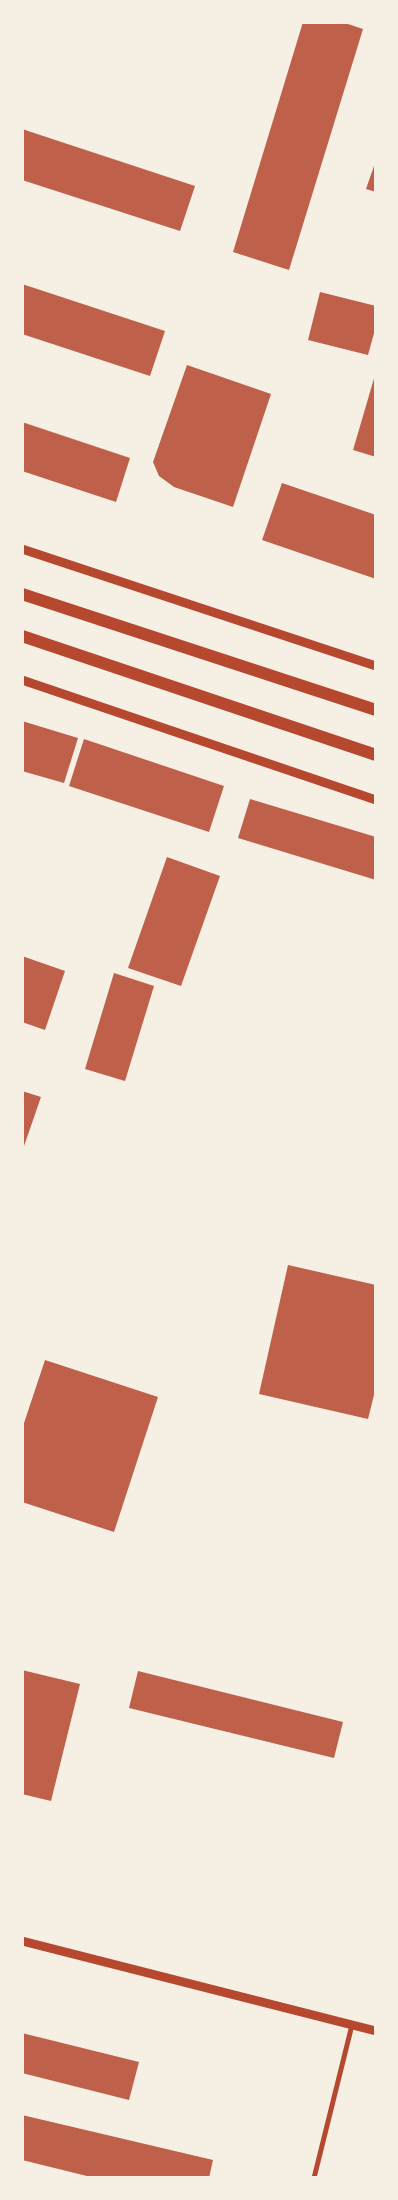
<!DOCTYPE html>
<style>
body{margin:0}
#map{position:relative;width:398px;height:2200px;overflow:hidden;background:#f6efe4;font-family:Merriweather,serif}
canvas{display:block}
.frame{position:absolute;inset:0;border:24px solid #f6efe4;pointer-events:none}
</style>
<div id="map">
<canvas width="398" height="2200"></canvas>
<div class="frame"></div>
</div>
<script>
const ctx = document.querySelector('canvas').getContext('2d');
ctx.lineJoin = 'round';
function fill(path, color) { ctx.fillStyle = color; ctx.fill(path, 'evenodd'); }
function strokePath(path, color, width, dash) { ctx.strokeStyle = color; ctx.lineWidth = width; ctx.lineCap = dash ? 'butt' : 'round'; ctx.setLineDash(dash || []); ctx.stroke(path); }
fill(new Path2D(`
 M303,22h39l21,7 -74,241 -56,-18z
 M22,129l173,57 -15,45 -158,-51z
 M375,163h1v29l-10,-3z
 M22,284l143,47 -15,45 -128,-42z
 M320,292l56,14v20l-8,29 -60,-15z
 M187,365l84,29 -38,113 -59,-20 -15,-11 -6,-14z
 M375,375h1v82l-23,-7z
 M22,422l108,36 -14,44 -94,-31z
 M282,483l94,32v64l-114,-39z
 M22,721l56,17 -14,45 -42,-12z
 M84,739l140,47 -15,46 -140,-46z
 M250,799l126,38v43l-138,-42z
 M167,857l53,19 -39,110 -53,-18z
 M22,956l43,15 -20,59 -23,-8z
 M114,973l40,13 -29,95 -40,-12z
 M22,1091l19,6 -18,52h-1z
 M288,1265l88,20v102l-8,32 -109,-25z
 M45,1360l113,37 -44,135 -92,-30v-73z
 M22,1670l58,14 -29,117 -29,-7z
 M138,1671l205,51 -9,36 -205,-50z
 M22,2033l117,29 -10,38 -107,-27z
 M22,2115l191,45 -4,18h-114l-73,-18z`), '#bf614a');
strokePath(new Path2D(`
 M314,2178l38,-153`), '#b5482f', 5);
strokePath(new Path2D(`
 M22,549l354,117
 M22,680l354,120
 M22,1941l354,90`), '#b5482f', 9);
strokePath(new Path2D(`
 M22,594l354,116
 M22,636l354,119`), '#b5482f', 12);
</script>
